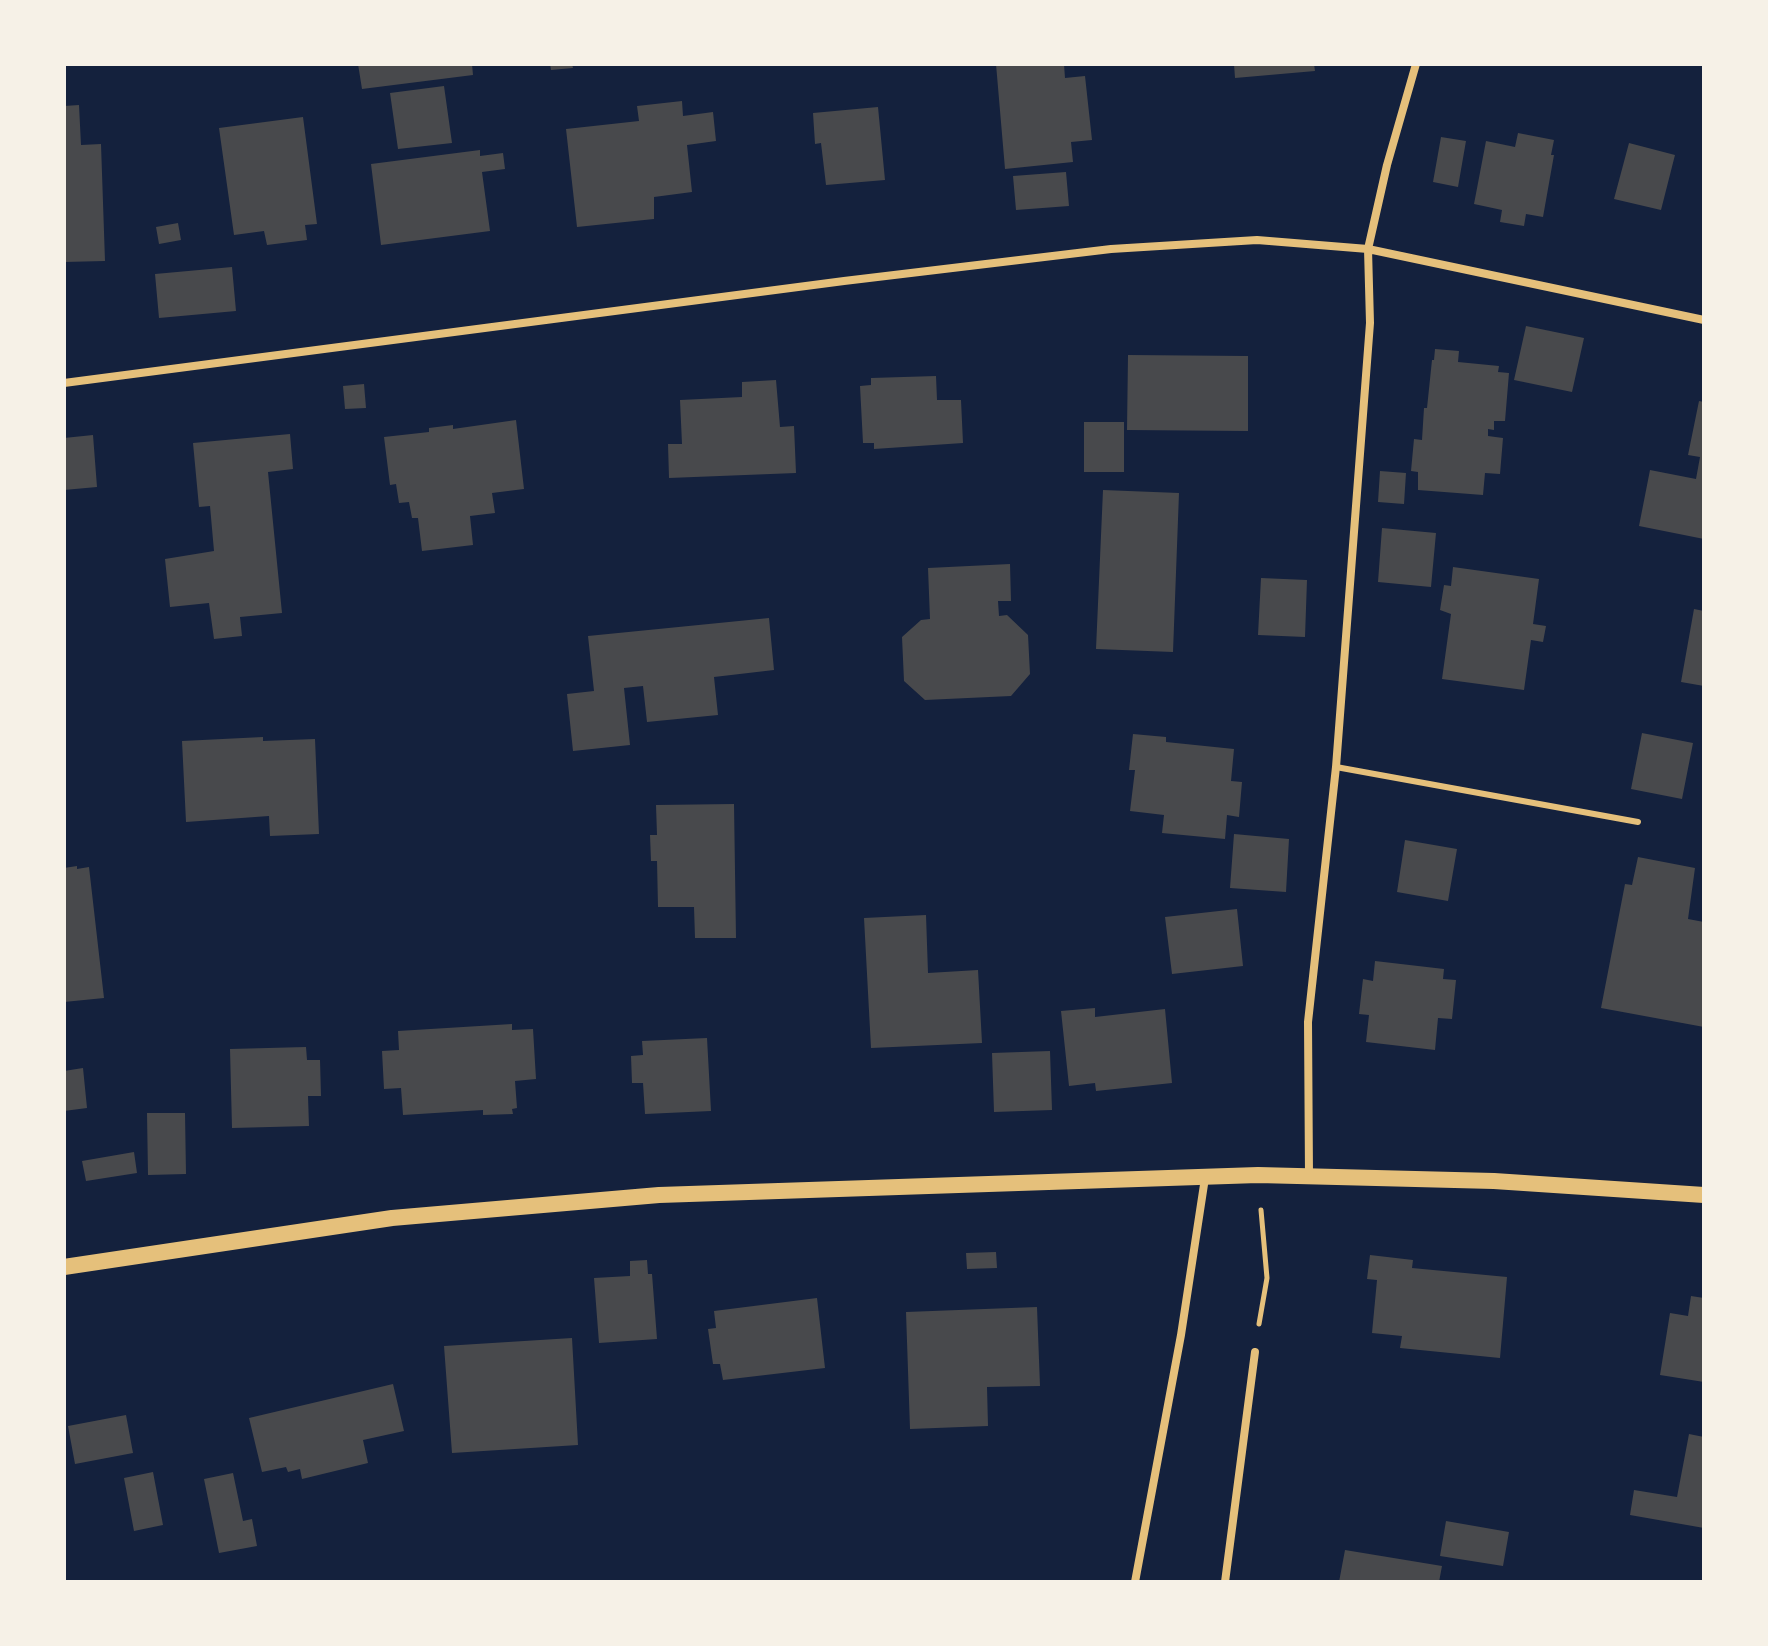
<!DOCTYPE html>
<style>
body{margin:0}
#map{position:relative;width:1768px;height:1646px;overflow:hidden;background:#14213d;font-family:Poppins,sans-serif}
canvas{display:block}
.frame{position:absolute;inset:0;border:66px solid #f6f1e7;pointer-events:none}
</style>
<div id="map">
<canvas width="1768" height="1646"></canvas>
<div class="frame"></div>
</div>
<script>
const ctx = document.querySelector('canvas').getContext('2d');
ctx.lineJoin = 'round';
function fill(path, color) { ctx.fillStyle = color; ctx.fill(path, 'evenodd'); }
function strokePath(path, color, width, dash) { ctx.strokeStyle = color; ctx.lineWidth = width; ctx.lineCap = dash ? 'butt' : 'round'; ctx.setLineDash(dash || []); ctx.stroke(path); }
fill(new Path2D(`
 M358,64h114l1,11 -111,14z
 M550,64h22l1,4 -22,2z
 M996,64h68l1,14 20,-2 7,64 -21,2 2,20 -68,7z
 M1234,64h80l1,7 -80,7z
 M444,86l8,57 -54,6 -8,-56z
 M682,101l1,15 30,-4 3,29 -29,4 5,47 -38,5v22l-77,8 -11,-98 73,-8 -2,-15z
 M79,105l2,40 20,-1 4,117 -41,1v-156z
 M878,107l7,73 -59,5 -5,-42 -6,1 -2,-31z
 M303,117l14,107 -12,1 2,15 -40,5 -3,-14 -30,4 -15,-107z
 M1518,133l36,7 -3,15h3l-11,62 -17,-3 -2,12 -24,-4 2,-12 -28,-6 12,-63 29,6z
 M1441,137l25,4 -8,46 -25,-5z
 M1629,143l46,12 -14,55 -47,-11z
 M480,150v6l23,-3 2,16 -23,3 8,59 -109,14 -10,-81z
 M1066,172l3,34 -53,4 -3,-34z
 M178,223l3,17 -22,4 -3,-17z
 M232,267l4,44 -77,7 -4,-44z
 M1526,326l58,12 -12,54 -58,-12z
 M1435,349l24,2 -1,11 41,4 -1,6 11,1 -4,48h-11v9l-6,-1v7l15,2 -3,36 -15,-1 -2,22 -65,-5v-18l-7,-1 3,-32 8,1 2,-32h3l5,-48h2z
 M1128,355l120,1v75l-121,-1z
 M936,376l1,24h24l2,43 -89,6v-6h-11l-3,-57 11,-1v-7z
 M776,380l4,47 14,-1 2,47 -127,5 -1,-34h14l-2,-44 62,-3v-15z
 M364,384l2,24 -21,1 -2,-23z
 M1699,401l5,1v137l-65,-13 11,-56 46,9 4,-22 -12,-2z
 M516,420l8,69 -32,4 3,20 -25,3 3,29 -51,6 -4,-33h-6l-3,-16 -10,1 -3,-19 -6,1 -6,-48 45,-5v-4l24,-3v4z
 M1084,422h40v50h-40z
 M290,434l3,35 -25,3 14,141 -42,4 2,19 -28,3 -5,-36 -39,4 -5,-48 49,-8 -4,-45 -11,1 -6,-64z
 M93,435l4,52 -33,3v-52z
 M1380,471l26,2 -2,31 -26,-2z
 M1103,490l76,3 -6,159 -77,-3z
 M1382,528l54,5 -5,54 -53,-5z
 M1010,564l1,37h-13l1,15 8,-1 21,20 2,39 -19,22 -86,4 -21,-19 -2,-44 19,-17 9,-1 -2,-51z
 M1453,567l86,12 -6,45 13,2 -3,16 -12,-2 -7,50 -82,-11 9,-65 -11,-4 4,-25 7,1z
 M1261,578l46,2 -2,57 -47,-2z
 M1694,609l10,2v75l-23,-4z
 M769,618l5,52 -60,7 4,38 -71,7 -4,-36 -19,2 6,57 -57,6 -6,-57 27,-3 -6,-55z
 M1642,733l51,10 -11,56 -51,-10z
 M1133,734l33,3v5l68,7 -3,32 11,1 -3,35 -12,-2 -2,24 -63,-6 2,-18 -34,-4 5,-41h-6z
 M263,737v4l52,-2 4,95 -49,2 -1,-20 -83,6 -4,-81z
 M734,804l2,134h-41l-1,-31h-36l-1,-46h-6l-1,-26h7l-1,-30z
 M1234,834l55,5 -3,53 -56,-4z
 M1405,840l52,9 -9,52 -51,-9z
 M1638,857l57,11 -7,51 16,3v105l-103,-19 24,-124 7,1z
 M77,866v3l12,-2 15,131 -40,4v-134z
 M1237,909l6,57 -71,8 -7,-57z
 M926,915l2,58 50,-3 4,73 -111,5 -7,-130z
 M1375,961l69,8 -1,10 13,1 -4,39 -14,-1 -3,32 -69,-8 3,-27 -10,-1 4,-35 10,2z
 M1095,1008v9l70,-8 7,74 -76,8 -1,-8 -26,3 -8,-75z
 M512,1024v6l21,-1 3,50 -21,2 2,27 -5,1 1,5 -30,1v-5l-80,5 -2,-27 -17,1 -2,-38 17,-1 -1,-19z
 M707,1038l4,73 -66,3 -2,-31h-11l-1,-27 12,-1 -1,-14z
 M306,1047l1,13h13l1,36h-13l1,30 -77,2 -2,-79z
 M1050,1051l2,59 -58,2 -2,-59z
 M83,1068l4,40 -23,3v-40z
 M147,1113h38l1,61 -38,1z
 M134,1152l3,21 -51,8 -4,-20z
 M996,1252l1,16 -30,1 -1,-16z
 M1370,1255l43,5 -1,8 95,9 -7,81 -100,-10 2,-12 -30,-3 5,-53 -10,-1z
 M647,1260l1,14h4l5,65 -58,4 -5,-65 36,-2v-15z
 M1691,1296l13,2v84l-44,-7 10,-62 18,3z
 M817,1298l8,70 -102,12 -3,-16h-7l-5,-35 8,-1 -2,-17z
 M1037,1307l3,79 -53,1 1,39 -78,3 -4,-117z
 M572,1338l6,107 -126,8 -8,-107z
 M393,1384l11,47 -41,9 5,23 -66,16 -2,-10 -12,3 -2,-5 -24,5 -13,-54z
 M126,1415l7,38 -58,11 -7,-38z
 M1689,1434l15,3v91l-74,-13 4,-25 43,7z
 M153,1472l10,53 -29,6 -10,-53z
 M233,1473l10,48 9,-2 5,27 -38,7 -15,-74z
 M1446,1521l63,11 -6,34 -63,-10z
 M1345,1550l97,16 -3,16h-100z`), '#48494c');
strokePath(new Path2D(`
 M1259,1324l8,-46 -6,-68`), '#e5c07b', 5);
strokePath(new Path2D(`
 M1336,767l302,55`), '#e5c07b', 6);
strokePath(new Path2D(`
 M64,383l780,-102 267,-32 146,-9 111,9 336,71
 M1309,1176l-1,-154 28,-255 34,-444 -2,-74 19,-84 29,-101
 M1135,1582l46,-247 24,-157
 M1225,1582l30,-230`), '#e5c07b', 8);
strokePath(new Path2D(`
 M64,1267l328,-49 267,-23 599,-20 236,6 210,14`), '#e5c07b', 16);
</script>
